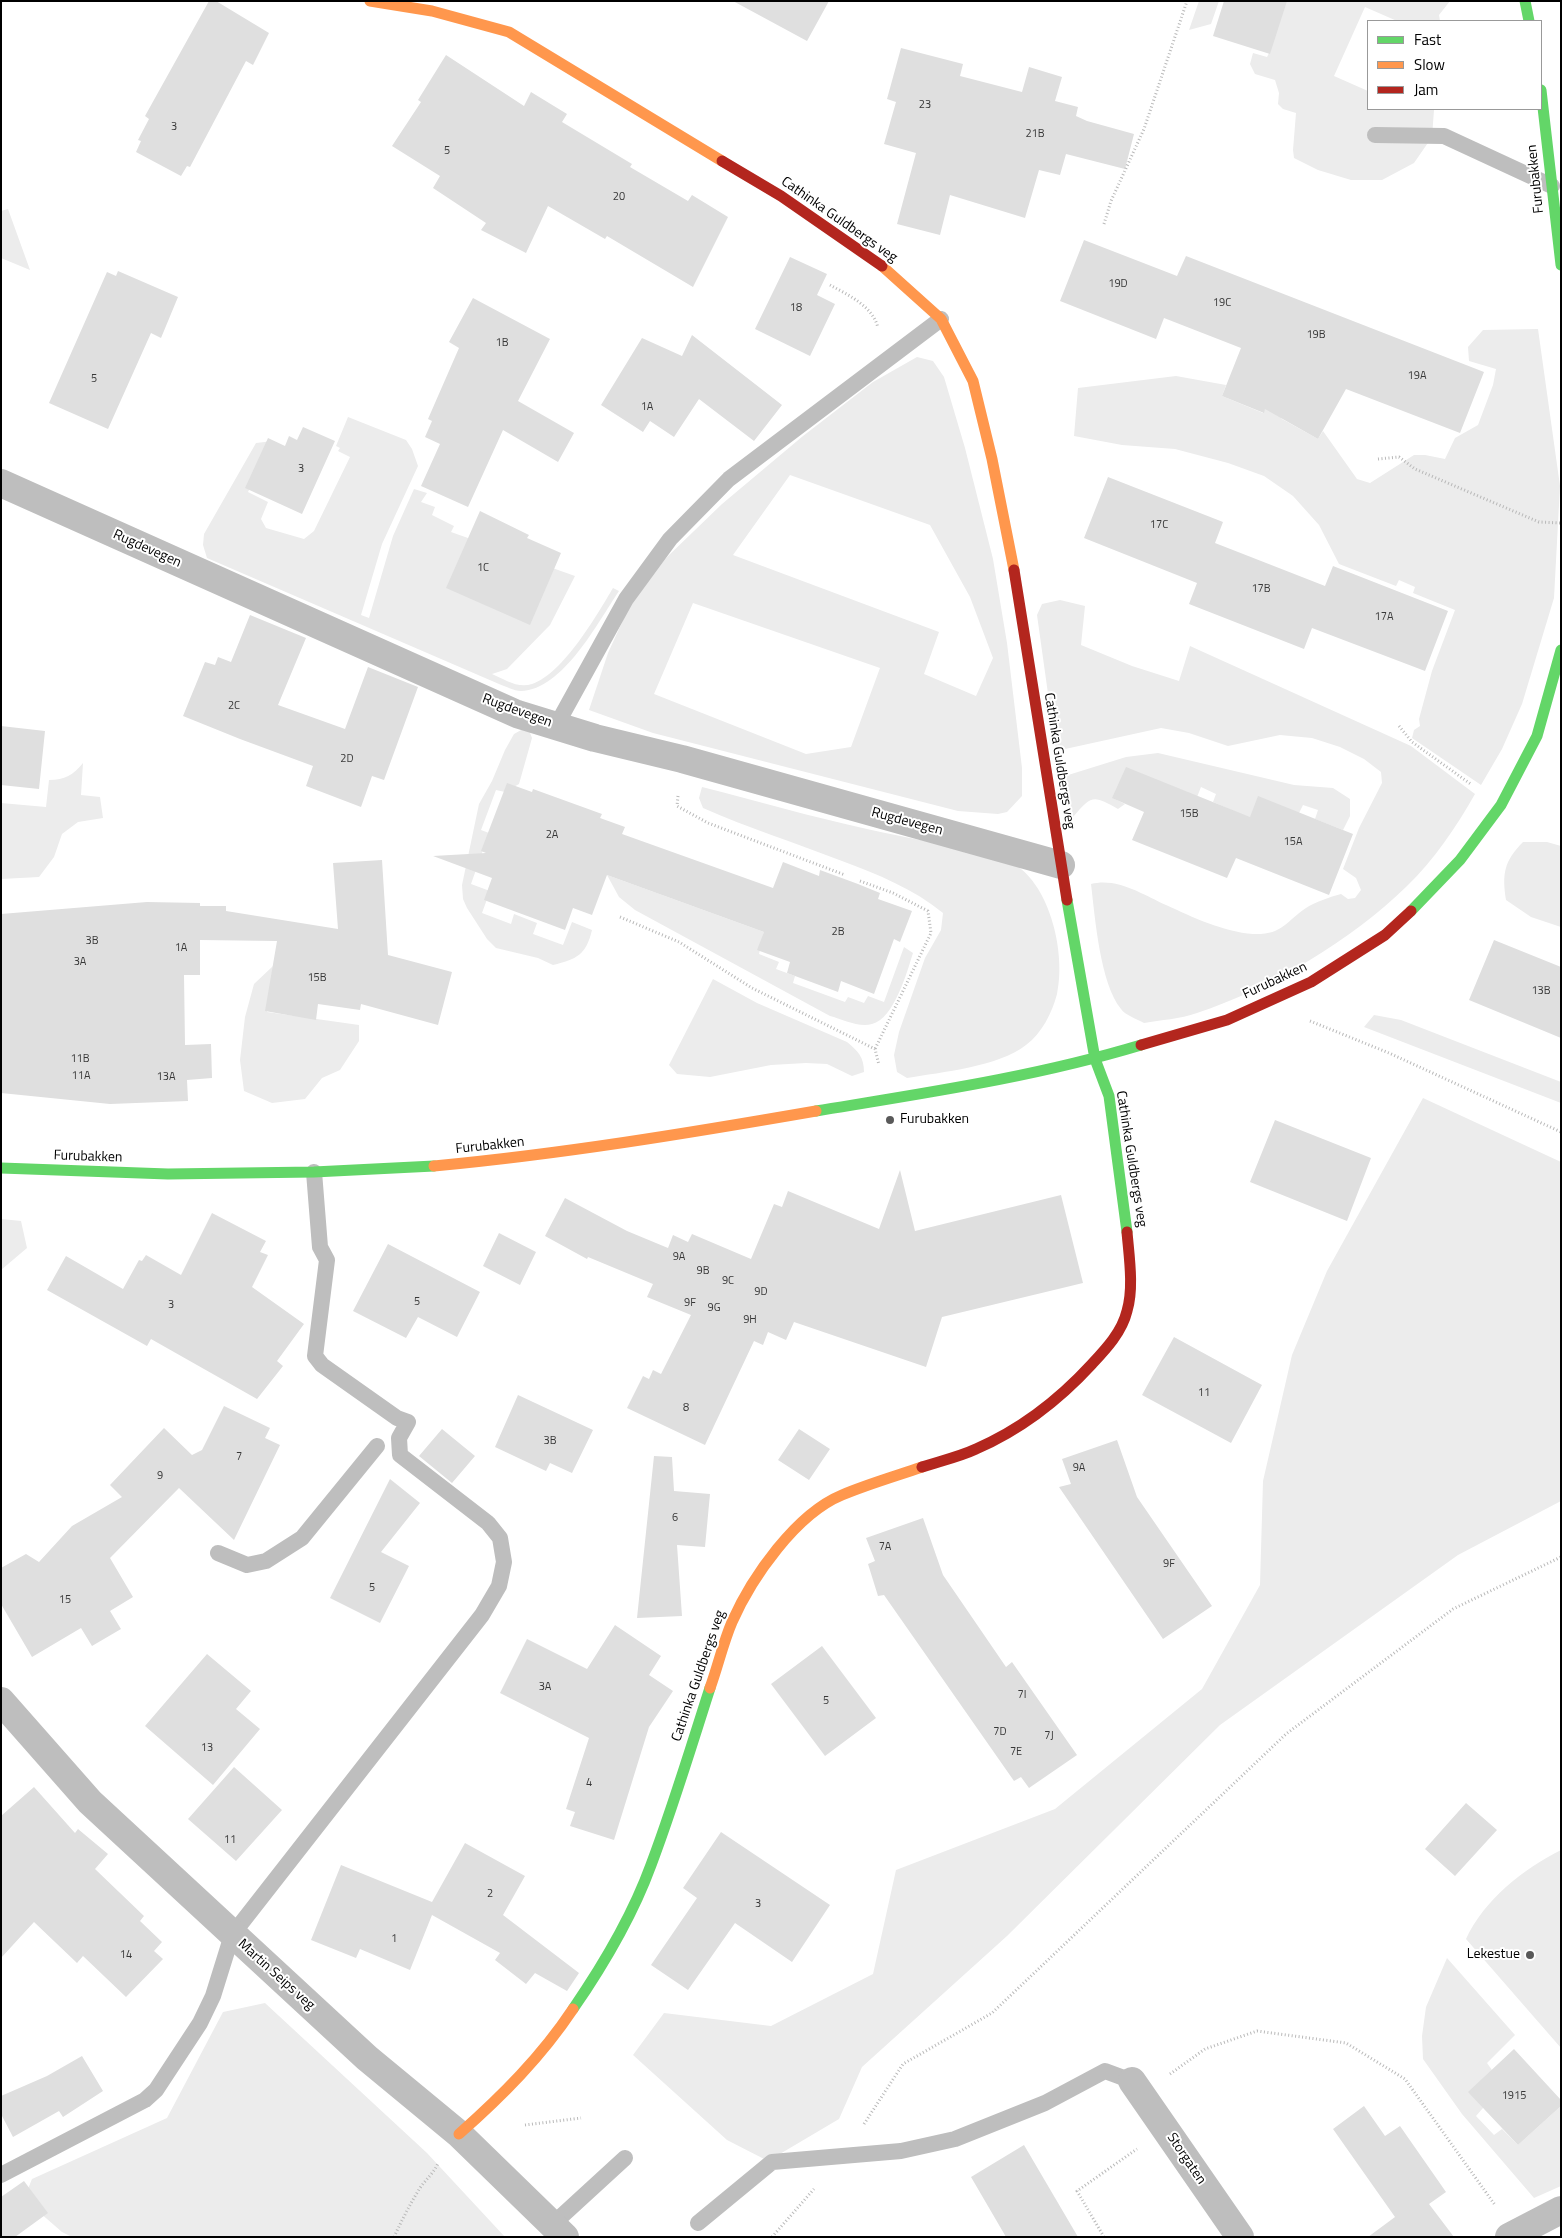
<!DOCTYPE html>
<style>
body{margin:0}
#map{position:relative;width:1562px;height:2238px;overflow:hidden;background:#fff;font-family:"Titillium Web",sans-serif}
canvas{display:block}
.frame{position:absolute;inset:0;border:2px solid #000;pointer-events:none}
.legend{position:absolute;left:1367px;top:20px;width:175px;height:90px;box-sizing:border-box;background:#fff;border:1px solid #999;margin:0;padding:6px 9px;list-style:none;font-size:15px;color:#000}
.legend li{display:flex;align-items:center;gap:10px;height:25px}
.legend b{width:25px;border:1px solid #999}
</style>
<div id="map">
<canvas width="1562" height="2238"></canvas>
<div class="frame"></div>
<ul class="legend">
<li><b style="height:6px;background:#63d668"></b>Fast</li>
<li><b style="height:6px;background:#ff974d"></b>Slow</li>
<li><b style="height:6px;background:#b3261e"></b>Jam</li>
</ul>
</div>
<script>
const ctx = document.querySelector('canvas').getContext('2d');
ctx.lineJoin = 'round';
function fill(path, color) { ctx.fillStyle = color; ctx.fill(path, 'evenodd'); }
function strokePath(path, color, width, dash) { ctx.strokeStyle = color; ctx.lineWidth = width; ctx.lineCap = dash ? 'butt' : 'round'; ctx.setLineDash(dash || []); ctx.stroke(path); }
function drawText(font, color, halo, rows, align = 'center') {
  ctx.font = font + ' "Titillium Web",sans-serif'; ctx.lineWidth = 4; ctx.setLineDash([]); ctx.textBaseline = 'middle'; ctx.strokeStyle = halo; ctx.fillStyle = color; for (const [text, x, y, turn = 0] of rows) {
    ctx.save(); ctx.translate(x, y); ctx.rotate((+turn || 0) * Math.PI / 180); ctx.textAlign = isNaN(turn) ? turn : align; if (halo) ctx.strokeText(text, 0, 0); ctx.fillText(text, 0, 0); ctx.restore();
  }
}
fill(new Path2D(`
 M1199,1h20l-8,23 -22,6z
 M1281,1h169l-11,14 1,6h-43l-32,-14 -31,69 34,15v18l66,1 -2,27 -18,26 -32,17h-31l-33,-10 -24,-12 -1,-8 3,-37 -13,-4 -5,-5 1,-11 -4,-13 -20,-6 -5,-10 3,-11 14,4 3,-6z
 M8,209l22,61 -29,-12v-47z
 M1538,329l22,157 -6,112 -32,106 -20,45 -21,36 -69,-47 2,-8 6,-4 -1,-7 13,-48 23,-61 -42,-17 2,-6 -16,-7 -3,6 -57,-22 -20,-39 -26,-29 -29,-20 -36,-13 -53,-14 -53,-4 -48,-9 4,-48 98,-12 50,9 -4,11 41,17 5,-11 14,17 36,20 5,-8 34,48 13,4 44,-28h11l20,4 10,-21 23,-13 15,-40 3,-16 -27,-8 -1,-14 15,-17z
 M917,357l16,4 11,16 21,71 28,111 14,84 15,125v28l-15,16 -9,2 -40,-3 -305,-78 -64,-23 19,-57 21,-46 37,-49 56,-54 81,-68 70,-54zM790,475l140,50 40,72 23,61 -17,38 -52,-22 15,-42 -206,-77zM693,603l187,65 -29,79 -45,7 -152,-60z
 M348,417l58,23 6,9 6,17 -36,78 -21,71 8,3 24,-82 21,-47 13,4 -6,9 14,5 -3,8 22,11 -3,6 124,44 -25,49 -43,44 -15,5c12,5 26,15 40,10 31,-10 65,-69 81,-96l6,3c-21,31 -56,99 -98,100 -7,0 -16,-5 -22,-7l-292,-126 -4,-13 1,-11 52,-91 17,-2 -25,51 20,10 -7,17 5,9 38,11 10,-8 36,-74 -12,-6 2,-3 -4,-2z
 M1060,600l25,6 -4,39 51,21 47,15 11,-35 221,100 64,48c-18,32 -41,66 -68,92 -55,54 -137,103 -210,127 -17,6 -36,7 -53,10 -7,-4 -19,-8 -23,-14 -21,-26 -26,-92 -30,-125 26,-7 53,11 75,21 26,12 58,27 87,29 30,1 32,-12 53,-26 9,-6 24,-11 35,-14l7,5 7,-1 6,-8 -5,-12 -13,-9 16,-41 23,-45 -1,-11 -17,-13 -24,-12 -28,-9 -32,-3 -52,11 -39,-13 -28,-5 -105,23 -19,-136 5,-11z
 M523,729l6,1 3,8 -13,46 -14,8 -9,-2 -15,40 8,3 -18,51 19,7 -8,22 29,11 3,-10 23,9 -4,11 30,11 9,-23 20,8c-6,25 -15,29 -39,35l-15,-7 -42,-10 -9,-9 -20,-31 -4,-9 -1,-14 17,-81 13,-23 13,-31 9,-16z
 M1158,753l136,32 39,3 17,11v17l-7,14 -28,-11 3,-9 -15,-5 -4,8 -49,5 -37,-16 3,-8 -15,-7 -4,10 -84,1 12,6 -7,5c-25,-14 -26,-14 -45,8l-8,-41 61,-19z
 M83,763l-2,32 19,2 3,21 -25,4 -16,12 -8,23 -15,20 -38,2v-76l45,4 3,-27c16,0 24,-5 34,-17z
 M702,787c55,14 110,30 165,42 39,9 80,15 118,26 10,3 21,4 29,9 37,22 52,91 43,130 -5,19 -15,39 -31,51 -28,22 -84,27 -119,33l-10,-6 -3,-17 5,-23 26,-74 16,-28 2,-17c-29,-24 -66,-39 -101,-52 -46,-18 -94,-33 -139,-53l-4,-10z
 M1523,842h24l14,4v81l-30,-10 -25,-17c-4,-26 -2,-39 17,-58z
 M607,875l157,57 -5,22 20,8 -3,7 19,7 -2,7 52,19 3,-5 16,6 4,-7 16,6 20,-55 9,6c-6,19 -19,66 -41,71 -13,4 -30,-5 -42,-8l-195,-106 -16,-13z
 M273,966l-6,46 92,13v16l-19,29 -18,8 -17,21 -33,4 -28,-12 -4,-31 5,-43 9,-33z
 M713,979l44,24 90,39c11,9 17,15 17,30l-12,4 -25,-12 -21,-1 -35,2 -61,12 -33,-3 -8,-9z
 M1374,1015l27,5 160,62v21l-197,-76z
 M1423,1098l138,64v339l-103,54 -238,170 -213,211 -145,131 -23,52 -71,42 -41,-21 -94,-85 31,-42 107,13 102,-52 23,-104 159,-61 147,-120 58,-104 3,-104 29,-126 35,-84z
 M1,1219l20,2 6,27 -26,22z
 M1561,1850v198l-95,-109c18,-39 57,-70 95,-89z
 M1447,1958l68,77 -28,28 5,7 -9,38 -7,8 18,19 8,-6 16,16 43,-39v80l-27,12 -72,-84 -39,-55 -1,-23 4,-29z
 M265,2003l162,150 78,84h-433l-10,-5 -38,-33 8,-20 135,-61 56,-106z`), '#ececec');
fill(new Path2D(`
 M209,1h7l53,32 -16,32 -7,-4 -56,106 -3,-1 -6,10 -45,-24 5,-11 -3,-1 11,-21 -4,-3z
 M733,1h96l-22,40z
 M1224,1h63l-17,53 -57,-18z
 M901,48l62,16 -3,12 62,16 7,-25 33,10 -7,24 23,6 -2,9 11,5 47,13 -9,35 -59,-15 -6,21 -21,-5 -14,48 -75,-23 -10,40 -43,-11 19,-71 -32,-9 12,-42 -9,-3z
 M446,55l78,51 7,-14 36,22 -5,8 70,42 -2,3 58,34 4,-6 36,22 -35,70 -86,-51 -2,3 -57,-33 -22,47 -45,-23 5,-7 -53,-35 7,-12 -48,-30 29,-44 -3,-2z
 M1084,240l93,36 9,-20 298,116 -24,61 -114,-44 -28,50 -53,-30 -1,4 -42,-17 19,-48 -77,-30 -8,21 -96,-38z
 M790,257l37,17 -10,21 18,9 -25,52 -55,-27z
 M118,271l60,26 -17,41 -10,-5 -43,96 -59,-26 58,-131 9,4z
 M473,298l77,41 -32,62 56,32 -16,29 -55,-32 -35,77 -47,-21 19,-42 -15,-7 7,-16 -4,-2 31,-71 -10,-6z
 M692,335l90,70 -28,36 -55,-42 -25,38 -24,-16 -7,11 -42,-27 41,-67 40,18z
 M303,427l32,14 -33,73 -57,-26 23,-50 17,8 4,-10 8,4z
 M1108,477l115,45 -8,21 110,43 8,-20 115,45 -23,60 -113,-43 -8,21 -115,-45 8,-21 -113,-45z
 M480,511l49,24 -2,3 34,15 -31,72 -84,-37z
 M250,615l56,23 -28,67 67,24 23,-62 50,20 -34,93 -12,-4 -11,31 -55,-21 7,-20 -73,-27 -57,-23 22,-54 10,3 3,-8 13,5z
 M1,726l44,5 -6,58 -38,-4z
 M1126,767l124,50 8,-21 95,38 -24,61 -93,-37 -9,20 -95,-38 12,-28 -32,-14z
 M507,783l25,9 1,-3 69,25 -2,4 25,9 -3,7 151,54 10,-26 36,14 1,-6 38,14 22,9 -2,6 34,12 -12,31 -6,-3 -20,55 -33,-13 -3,11 -51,-19 3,-11 -33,-12 7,-18 -157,-57 -15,40 -19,-7 -8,22 -81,-30 8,-22 -59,-22 53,-3 -5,-2z
 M382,860l6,95 64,17 -14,53 -77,-21 -1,6 -42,-6 -2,16 -51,-9 12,-70 -77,-1v35h-16l1,70 26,-1 1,34 -25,2 1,21 -78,3 -109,-11v-179l146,-12 53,1v3h26v5l112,18 -5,-66z
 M1494,940l67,27v71l-92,-38z
 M1275,1120l96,38 -24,63 -97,-39z
 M900,1170l15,61 146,-36 22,88 -141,34 -16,50 -132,-45 -8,18 -18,-8 -5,13 -9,-4 -49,104 -78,-37 16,-32 6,3 4,-9 8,4 30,-59 -44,-18 6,-13 -65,-27 -1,2 -42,-23 20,-38 62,33 41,17 5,-13 15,7 4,-8 59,25 23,-55 8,3 6,-16 91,38z
 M212,1213l54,28 -6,11 8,3 -16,32 52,37 -27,37 6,5 -26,33 -106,-60 -4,7 -100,-56 19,-34 57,33 16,-29 3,1 4,-6 35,20z
 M499,1233l37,19 -16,33 -37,-19z
 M388,1244l92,48 -23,45 -39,-20 -12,21 -53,-27z
 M1174,1337l88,48 -31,58 -89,-48z
 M518,1395l75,35 -21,43 -22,-10 -4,8 -51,-24z
 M224,1406l46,22 -5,10 15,7 -46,95 -55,-52 -69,70 23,39 -23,14 11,18 -29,17 -11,-18 -49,29 -31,-53v-36l25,-14 13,8 33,-36 50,-29 -12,-12 54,-57 28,27 10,-5z
 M442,1429l33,27 -23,27 -33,-27z
 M799,1429l31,20 -21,31 -31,-20z
 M1117,1440l20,57 75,109 -49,33 -104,-152 12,-3 -9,-25z
 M654,1456l18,1 2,34 36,3 -5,53 -28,-2 5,71 -45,2z
 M390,1479l30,24 -39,49 28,14 -29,57 -50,-25z
 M923,1518l20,57 63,92 6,-5 65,93 -48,33 -8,-11 -7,4 -130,-186 -6,1 -10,-32 7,-3 -9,-23z
 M615,1625l46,31 -12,19 24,16 -24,36 -35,113 -44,-14 5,-14 -9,-3 23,-71 -89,-45 27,-54 60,30z
 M822,1646l54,72 -51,38 -54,-72z
 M207,1654l44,37 -15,18 24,20 -47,56 -68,-59z
 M234,1767l48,43 -46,51 -48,-42z
 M34,1787l41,46 3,-4 30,25 -13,15 49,47 -4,5 22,21 -8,9 9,8 -37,38 -43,-41 -6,7 -43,-41 -33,36v-142z
 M1466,1803l31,27 -42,46 -30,-27z
 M721,1832l109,73 -38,57 -57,-39 -47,67 -37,-25 46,-67 -14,-10z
 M465,1843l60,33 -22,39 76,58 -12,18 -32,-18 -9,11 -31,-24 5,-7 -68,-38 -22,55 -50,-21 -4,9 -45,-18 30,-75 91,37z
 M1514,2049l47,51v6l-43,39 -50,-53z
 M82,2056l21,35 -40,26 -4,-6 -46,26 -12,-23v-18l46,-20z
 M1364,2106l21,30 15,-10 46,66 -17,12 25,33h-86l27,-20 -62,-88z
 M1024,2145l54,92h-72l-35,-60z
 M24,2181l24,32 -33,24h-14v-40z`), '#dfdfdf');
strokePath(new Path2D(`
 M1104,224l7,-23 33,-72 43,-128
 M830,285c18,10 43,21 48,43
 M1378,459l21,-2 16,12 124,53 22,1
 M1399,726l13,16 60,43
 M678,796l-1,10 31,17 137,52
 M860,881l33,12 35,18 3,22 -56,116
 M620,917l59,25 73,46 123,61 4,16
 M1310,1021l79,32 172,79
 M1170,2074l35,-25 52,-18 89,12 59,36 90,126
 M864,2124l39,-60 89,-51 294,-279 167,-125 108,-52
 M525,2125l56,-7
 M394,2237c8,-17 16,-33 26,-49 6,-9 14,-15 18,-25
 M772,2237l42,-48
 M1104,2237l-27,-46 60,-42`), '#b9b9b9', 3, [1, 2.5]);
strokePath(new Path2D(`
 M1375,135l69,1 108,50
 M556,726l70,-127 44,-60 59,-60 212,-160
 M218,1553l29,12 19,-4 36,-23 75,-92
 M1,2175l144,-75 11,-10 44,-67 13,-27 19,-61 250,-320 17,-29 5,-24 -4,-24 -12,-15 -88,-68 -1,-17 9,-16 -11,-4 -75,-53 -7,-9 12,-96 -7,-13 -6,-75
 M698,2223l74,-61 129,-11 54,-12 90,-36 60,-32 27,10
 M553,2224l72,-66`), '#bebebe', 16);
strokePath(new Path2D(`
 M1,483l516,231 78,24 87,21 379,106
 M1,1701l89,101 277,256 92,76 106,103
 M1132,2081l108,156
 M1509,2237l52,-27`), '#bebebe', 28);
strokePath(new Path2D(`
 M1525,1l4,20
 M1541,90l20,175
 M1067,900l28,159 14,37 18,136
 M1411,911l49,-51 41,-55 36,-69 24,-86
 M816,1111c109,-18 219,-34 325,-66
 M1,1168l167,6 146,-2 120,-6
 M573,2009c31,-45 59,-92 78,-144 22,-58 40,-118 59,-177`), '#63d668', 11);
strokePath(new Path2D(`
 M370,1l62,10 77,21 213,129
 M882,266l59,53 32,62 19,78 22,111
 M434,1166c128,-12 255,-33 382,-55
 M710,1688c8,-22 13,-45 22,-66 20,-45 64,-108 110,-127 26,-11 54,-19 80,-28
 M459,2134c43,-38 82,-77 114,-125`), '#ff974d', 11);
strokePath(new Path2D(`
 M722,161l59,35 101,70
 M1014,570l53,330
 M1141,1045l86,-25 84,-38 74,-47 26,-24
 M922,1467c18,-6 37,-10 54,-18 46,-20 82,-48 116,-85 14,-15 30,-32 35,-53 7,-23 2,-55 0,-79`), '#b3261e', 11);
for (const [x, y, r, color] of [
 [890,1120,5,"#595959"],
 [1530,1955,5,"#595959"]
]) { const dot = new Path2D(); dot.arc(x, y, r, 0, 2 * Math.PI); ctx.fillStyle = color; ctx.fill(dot); strokePath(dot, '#fff', 2); }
drawText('11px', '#383838', null, [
 ["23",925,105],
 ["3",174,127],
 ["21B",1035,134],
 ["5",447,151],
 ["20",619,197],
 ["19D",1118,284],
 ["19C",1222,303],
 ["18",796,308],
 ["19B",1316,335],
 ["1B",502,343],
 ["19A",1417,376],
 ["5",94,379],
 ["1A",647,407],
 ["3",301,469],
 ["17C",1159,525],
 ["1C",483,568],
 ["17B",1261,589],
 ["17A",1384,617],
 ["2C",234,706],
 ["2D",347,759],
 ["15B",1189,814],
 ["2A",552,835],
 ["15A",1293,842],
 ["2B",838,932],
 ["3B",92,941],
 ["1A",181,948],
 ["3A",80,962],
 ["15B",317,978],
 ["13B",1541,991],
 ["11B",80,1059],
 ["11A",81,1076],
 ["13A",166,1077],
 ["9A",679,1257],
 ["9B",703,1271],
 ["9C",728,1281],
 ["9D",761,1292],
 ["5",417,1302],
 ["9F",690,1303],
 ["3",171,1305],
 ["9G",714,1308],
 ["9H",750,1320],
 ["11",1204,1393],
 ["8",686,1408],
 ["3B",550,1441],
 ["7",239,1457],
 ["9A",1079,1468],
 ["9",160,1476],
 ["6",675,1518],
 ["7A",885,1547],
 ["9F",1169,1564],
 ["5",372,1588],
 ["15",65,1600],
 ["3A",545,1687],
 ["7I",1022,1695],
 ["5",826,1701],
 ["7D",1000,1732],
 ["7J",1049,1736],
 ["13",207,1748],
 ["7E",1016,1752],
 ["4",589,1783],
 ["11",230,1840],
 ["2",490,1894],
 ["3",758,1904],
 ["1",394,1939],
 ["14",126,1955],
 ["1915",1514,2096]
]);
drawText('14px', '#000', '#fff', [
 ["Furubakken",1536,179,-96],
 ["Cathinka Guldbergs veg",839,220,35],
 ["Rugdevegen",147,549,24],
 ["Rugdevegen",517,711,20],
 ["Cathinka Guldbergs veg",1059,761,81],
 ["Rugdevegen",907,822,15],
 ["Furubakken",1275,981,-25],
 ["Furubakken",490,1146,-6],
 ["Furubakken",88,1157,2],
 ["Cathinka Guldbergs veg",1131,1159,81],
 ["Cathinka Guldbergs veg",699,1676,-71],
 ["Martin Seips veg",276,1975,42],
 ["Storgaten",1186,2159,56]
]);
drawText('14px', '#000', '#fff', [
 ["Furubakken",900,1120],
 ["Lekestue",1520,1955,"right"]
], 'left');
</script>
